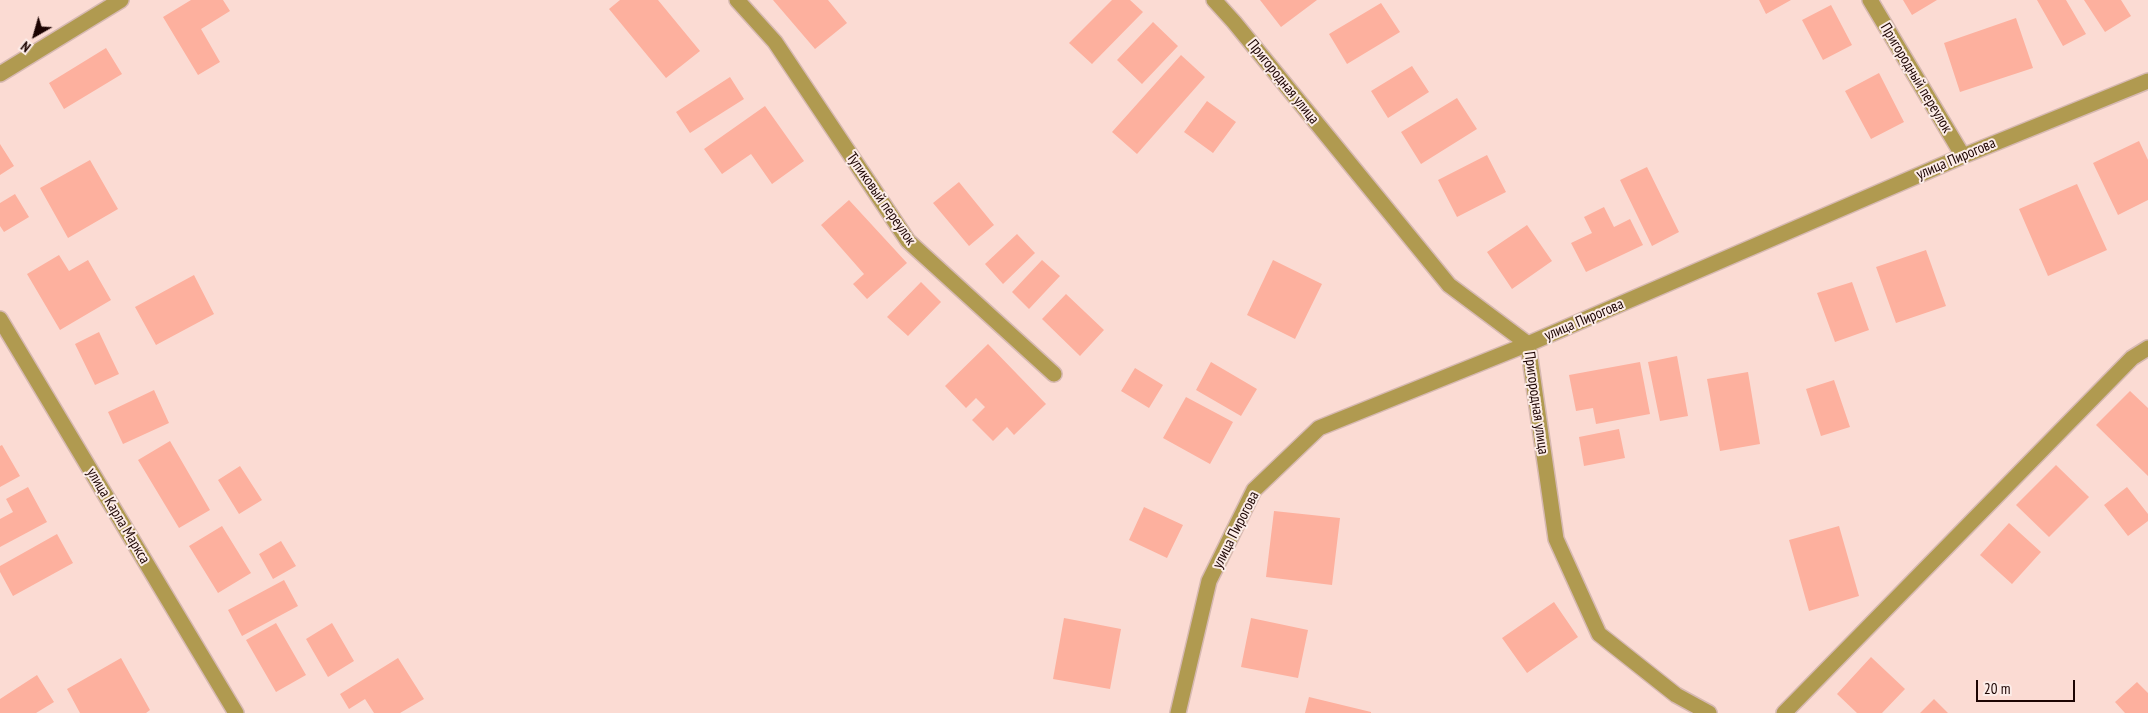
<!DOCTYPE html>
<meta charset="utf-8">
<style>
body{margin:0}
#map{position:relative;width:2148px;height:713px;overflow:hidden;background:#fbdbd3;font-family:"PT Sans Narrow",sans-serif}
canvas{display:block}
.north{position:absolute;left:10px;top:10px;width:50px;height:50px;-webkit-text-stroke:4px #fcece8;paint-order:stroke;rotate:218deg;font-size:14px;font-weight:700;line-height:20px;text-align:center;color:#1c0402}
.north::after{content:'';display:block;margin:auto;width:18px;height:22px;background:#1c0402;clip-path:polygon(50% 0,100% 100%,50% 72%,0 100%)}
.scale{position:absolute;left:1976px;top:680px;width:99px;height:22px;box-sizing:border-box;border:2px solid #1c0402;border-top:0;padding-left:6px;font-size:15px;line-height:18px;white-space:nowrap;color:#1c0402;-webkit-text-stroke:4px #fcece8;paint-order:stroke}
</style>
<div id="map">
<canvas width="2148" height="713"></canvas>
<div class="north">N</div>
<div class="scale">20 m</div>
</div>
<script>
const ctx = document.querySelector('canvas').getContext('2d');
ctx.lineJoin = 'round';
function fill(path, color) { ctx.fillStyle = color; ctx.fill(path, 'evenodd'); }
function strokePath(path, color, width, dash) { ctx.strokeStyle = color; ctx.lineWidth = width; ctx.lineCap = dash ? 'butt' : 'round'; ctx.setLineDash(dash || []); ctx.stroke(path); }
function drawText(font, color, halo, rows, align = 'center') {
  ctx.font = font + ' "PT Sans Narrow",sans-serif'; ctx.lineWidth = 4; ctx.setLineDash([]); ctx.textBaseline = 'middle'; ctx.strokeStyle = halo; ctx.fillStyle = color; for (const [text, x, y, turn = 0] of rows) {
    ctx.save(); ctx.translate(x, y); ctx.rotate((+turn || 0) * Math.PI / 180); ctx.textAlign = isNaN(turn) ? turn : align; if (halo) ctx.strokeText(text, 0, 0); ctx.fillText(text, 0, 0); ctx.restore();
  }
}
fill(new Path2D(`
 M191,0h32l7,11 -29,18 19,33 -22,13 -35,-58z
 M620,0h38l42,51 -34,27 -57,-69z
 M773,0h55l19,23 -32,26z
 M1112,0h18l13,12 -51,52 -23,-21z
 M1260,0h57l-36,27z
 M1759,0h32l-25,14z
 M1903,0h34l-25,15z
 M2037,0h29l20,34 -23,12z
 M2084,0h37l10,16 -26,16z
 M1381,3l19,29 -53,32 -18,-30z
 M1831,5l21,40 -29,15 -21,-40z
 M2016,18l17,50 -73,24 -16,-49z
 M1153,22l25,24 -36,38 -25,-24z
 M106,48l16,26 -58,35 -15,-26z
 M1181,55l24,22 -68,77 -25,-22z
 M1412,66l17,26 -41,26 -17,-27z
 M1879,73l25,49 -33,17 -26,-48z
 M730,77l14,22 -54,34 -14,-21z
 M1457,98l20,31 -56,35 -20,-32z
 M1207,101l29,21 -23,31 -29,-21z
 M765,106l39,55 -32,23 -21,-30 -29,20 -18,-25z
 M2139,141l9,19v40l-30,15 -25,-52z
 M0,144l14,22 -14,9z
 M1487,155l19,37 -49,25 -19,-37z
 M90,160l28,49 -50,29 -28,-50z
 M1647,167l32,65 -27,14 -32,-66z
 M959,182l35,43 -25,21 -36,-43z
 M2077,184l30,66 -59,26 -29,-67z
 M15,194l14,23 -25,15 -4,-6v-23z
 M849,200l58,63 -40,36 -14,-15 11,-10 -43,-49z
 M1604,207l10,20 16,-8 13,26 -57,27 -15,-29 21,-10 -8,-16z
 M1527,225l25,36 -40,28 -25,-37z
 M1017,234l18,19 -32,31 -18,-20z
 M1926,250l20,56 -50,17 -20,-56z
 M59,255l10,16 19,-11 23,40 -51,30 -33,-56z
 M1042,260l18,16 -31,33 -17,-17z
 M1273,260l49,24 -27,55 -48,-24z
 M194,275l20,39 -58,31 -21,-38z
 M921,282l20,20 -33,34 -21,-19z
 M1852,282l17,48 -34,12 -18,-49z
 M1066,294l38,36 -24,26 -38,-37z
 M99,332l20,42 -24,11 -20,-41z
 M988,344l58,60 -32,31 -7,-8 -14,14 -21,-21 13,-13 -9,-9 -10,10 -21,-22z
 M1677,356l11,60 -28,5 -12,-59z
 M1211,362l46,27 -16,27 -45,-26z
 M1640,362l10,52 -54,10 -3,-16 -17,3 -7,-36z
 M1135,368l28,17 -14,23 -28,-17z
 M1748,372l12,72 -40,7 -13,-72z
 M1834,380l16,47 -29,9 -15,-47z
 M154,390l15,33 -46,21 -15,-32z
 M2130,391l18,17v68l-52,-51z
 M1186,397l47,25 -23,42 -47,-26z
 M1619,429l6,29 -41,8 -5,-29z
 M170,441l40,69 -31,18 -41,-68z
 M2,445l18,31 -20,11v-41z
 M2056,465l33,32 -40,40 -33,-32z
 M240,466l22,34 -23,14 -21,-34z
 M28,487l19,35 -47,25v-28l13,-7 -7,-13z
 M2127,487l21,27v7l-20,15 -24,-31z
 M1144,507l39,18 -16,33 -38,-18z
 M1274,511l66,7 -8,67 -66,-8z
 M2009,523l32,29 -29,32 -32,-29z
 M222,526l29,47 -33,20 -29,-47z
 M1839,526l20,70 -50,15 -20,-71z
 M57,534l16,29 -60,33 -13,-24v-6z
 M281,541l15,25 -23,13 -14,-25z
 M284,580l14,26 -56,30 -14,-26z
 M1554,602l24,35 -51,36 -25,-35z
 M1064,618l57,11 -11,60 -57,-10z
 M1251,618l57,12 -10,48 -57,-11z
 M276,623l30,52 -30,17 -30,-52z
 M332,623l22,38 -26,16 -22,-38z
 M1871,657l34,32 -23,24h-25l-20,-19z
 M121,658l29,52 -4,3h-66l-13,-24z
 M398,658l26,41 -24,14h-26l-9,-14 -16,10 -9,-15z
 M37,675l17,27 -18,11h-36v-14z
 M2137,682l11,11v20h-23l-10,-11z
 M1309,697l62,15v1h-66z
 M1934,699l14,14h-28z`), '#fdb09e');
const street = new Path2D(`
 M737,0l38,42 133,199 146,133
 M1214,0l20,22 215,263 79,59 28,195 43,95 77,61 33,18
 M1870,0l93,156
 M0,74l121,-74
 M0,319l236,394
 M1178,713l31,-132 45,-91 65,-62 209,-84 435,-188 185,-75
 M1784,713l348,-355 16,-10`);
strokePath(street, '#d7b9b2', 18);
strokePath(street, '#b09a50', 15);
drawText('15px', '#1c0402', '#fcece8', [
 ["Пригородный переулок",1916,78,59],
 ["Пригородная улица",1283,82,51],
 ["улица Пирогова",1956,159,-23],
 ["Тупиковый переулок",881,199,55],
 ["улица Пирогова",1584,320,-23],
 ["Пригородная улица",1536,403,82],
 ["улица Карла Маркса",118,516,59],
 ["улица Пирогова",1236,530,-63]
]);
</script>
